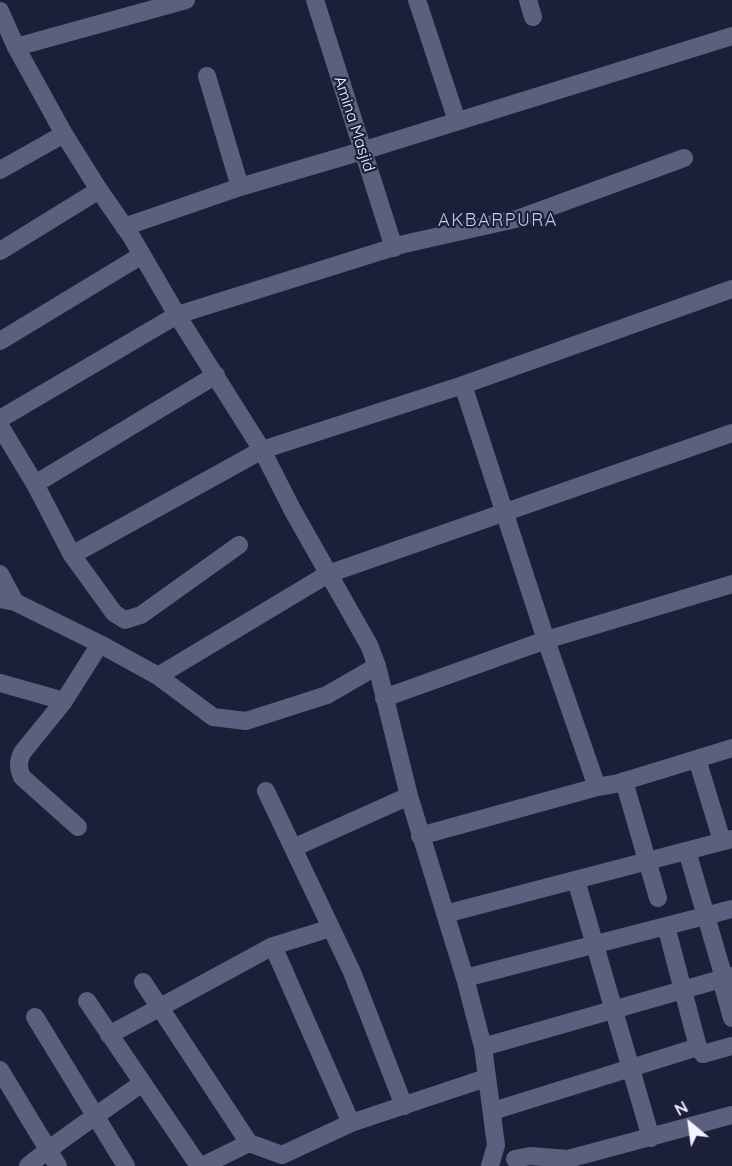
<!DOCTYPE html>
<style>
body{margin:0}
#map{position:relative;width:732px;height:1166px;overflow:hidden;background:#1b1f38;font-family:Quicksand,sans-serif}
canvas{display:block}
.north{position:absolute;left:660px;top:1094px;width:60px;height:60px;-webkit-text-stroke:4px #1b1f38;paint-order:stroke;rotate:331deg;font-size:16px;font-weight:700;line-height:24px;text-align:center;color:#f1f4fe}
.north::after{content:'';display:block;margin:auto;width:21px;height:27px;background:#f1f4fe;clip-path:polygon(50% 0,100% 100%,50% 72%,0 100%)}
</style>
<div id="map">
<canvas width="732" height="1166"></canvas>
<div class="north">N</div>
</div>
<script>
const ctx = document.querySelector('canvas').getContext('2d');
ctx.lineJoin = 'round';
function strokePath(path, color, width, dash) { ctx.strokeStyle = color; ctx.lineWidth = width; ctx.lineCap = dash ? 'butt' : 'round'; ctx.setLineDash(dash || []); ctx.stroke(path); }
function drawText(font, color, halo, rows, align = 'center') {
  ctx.font = font + ' Quicksand,sans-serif'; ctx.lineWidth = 4.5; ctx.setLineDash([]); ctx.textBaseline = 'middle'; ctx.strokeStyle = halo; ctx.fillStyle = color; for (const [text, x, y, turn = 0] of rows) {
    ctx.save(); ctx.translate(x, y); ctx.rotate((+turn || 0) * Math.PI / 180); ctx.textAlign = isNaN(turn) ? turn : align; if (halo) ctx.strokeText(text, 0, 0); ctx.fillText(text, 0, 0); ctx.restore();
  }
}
strokePath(new Path2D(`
 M315,0l79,248
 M417,0l40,121
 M528,0l5,17
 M0,11l16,36 48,87 35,56 32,46 46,79 85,135 31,61 76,134 8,21 32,130 56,182 18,69 13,98 -6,21
 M16,47l170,-47
 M207,76l33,111
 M0,170l64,-36
 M124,227l116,-40 122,-36 370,-115
 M0,251l99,-61
 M0,341l142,-86
 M463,385l83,255 51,147
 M0,419l177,-104 227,-71 116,-26 164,-60
 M0,426l35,58 37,71 42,58 11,7 16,-5 98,-70
 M35,484l181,-109
 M72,555l190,-105 201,-65 269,-96
 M0,574l15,28
 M0,599l15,3 85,42 58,32 55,41 33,4 81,-26 50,-29
 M158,676l170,-102 404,-141
 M0,683l64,18
 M384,698l162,-58 186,-56
 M697,759l25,82
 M624,781l34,117
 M266,791l86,181 52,134
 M78,827l-56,-50c-4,-10 -4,-15 0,-24l42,-52 36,-57
 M420,836l177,-49 18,-3 117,-36
 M293,848l116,-52
 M687,851l37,127
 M576,880l75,258
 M445,914l287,-75
 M666,926l32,121 5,7 29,-8
 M273,946l78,177
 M465,978l267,-69
 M721,979l11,39
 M143,982l106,161 33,12 69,-32 135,-45
 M87,1001l112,165
 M35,1017l91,149
 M109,1035l164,-89 58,-18
 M483,1047l249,-71
 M0,1070l58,96
 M493,1111l205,-64
 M515,1159l15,-3 38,3 164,-44
 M28,1166c36,-30 76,-55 114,-83
 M202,1166l47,-23`), '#5a607e', 18);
drawText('16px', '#f1f4fe', '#1b1f38', [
 ["Amina Masjid",354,124,72]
]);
ctx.letterSpacing = '1.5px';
drawText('18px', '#c3caec', '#1b1f38', [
 ["AKBARPURA",498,221]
]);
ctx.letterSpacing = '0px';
</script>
